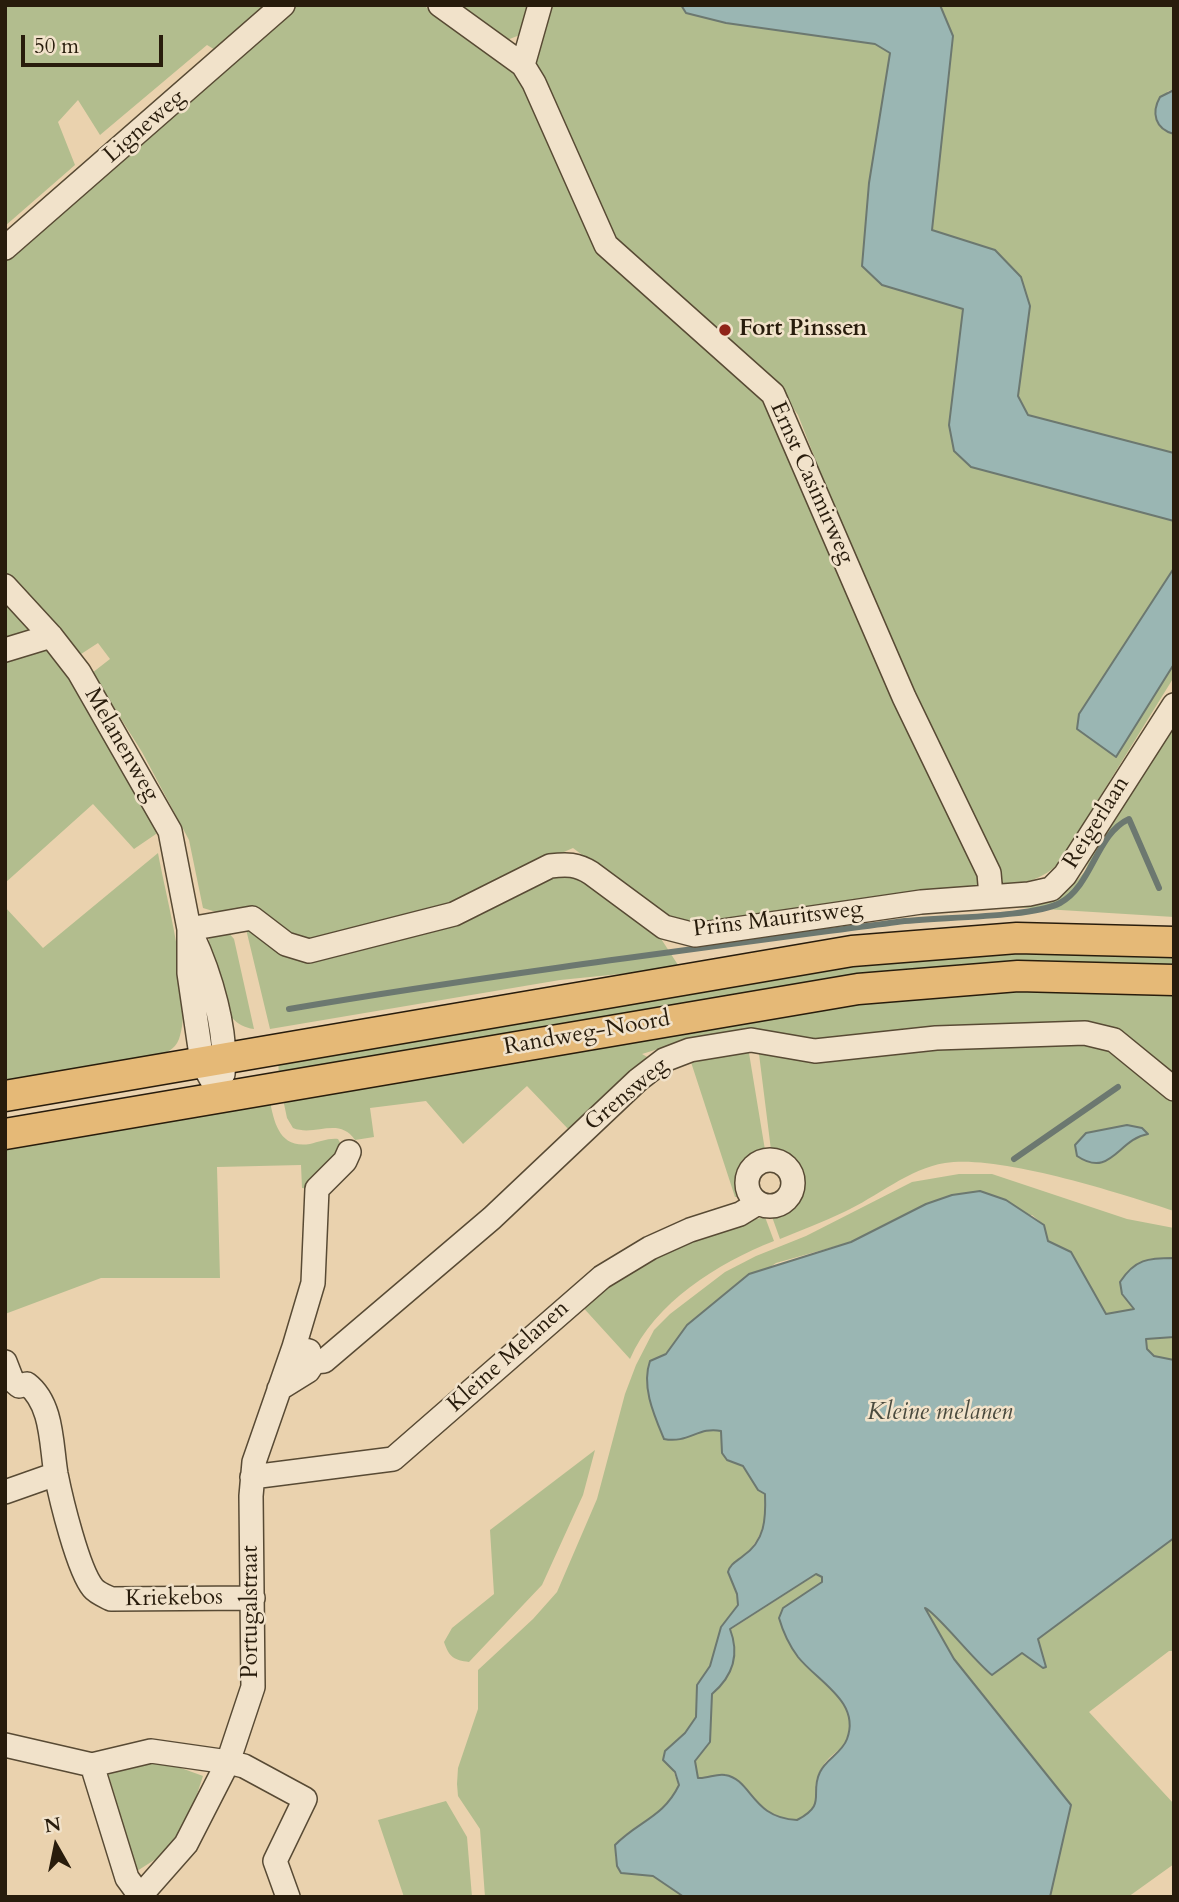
<!DOCTYPE html>
<style>
body{margin:0}
#map{position:relative;width:1179px;height:1902px;overflow:hidden;background:#ead2ae;font-family:Cardo,serif}
canvas{display:block}
.frame{position:absolute;inset:0;border:7px solid #281c0c;pointer-events:none}
.north{position:absolute;left:21px;top:1811px;width:70px;height:70px;-webkit-text-stroke:5px #f1e2ca;paint-order:stroke;rotate:351deg;font-size:19px;font-weight:700;line-height:28px;text-align:center;color:#281c0c}
.north::after{content:'';display:block;margin:auto;width:24px;height:32px;background:#281c0c;clip-path:polygon(50% 0,100% 100%,50% 72%,0 100%)}
.scale{position:absolute;left:21px;top:35px;width:142px;height:32px;box-sizing:border-box;border:4px solid #281c0c;border-top:0;padding-left:9px;font-size:21px;line-height:24px;white-space:nowrap;color:#281c0c;-webkit-text-stroke:5px #f1e2ca;paint-order:stroke}
</style>
<div id="map">
<canvas width="1179" height="1902"></canvas>
<div class="frame"></div>
<div class="north">N</div>
<div class="scale">50 m</div>
</div>
<script>
const ctx = document.querySelector('canvas').getContext('2d');
ctx.lineJoin = 'round';
function fill(path, color) { ctx.fillStyle = color; ctx.fill(path, 'evenodd'); }
function strokePath(path, color, width, dash) { ctx.strokeStyle = color; ctx.lineWidth = width; ctx.lineCap = dash ? 'butt' : 'round'; ctx.setLineDash(dash || []); ctx.stroke(path); }
function drawText(font, color, halo, rows, align = 'center') {
  ctx.font = font + ' Cardo,serif'; ctx.lineWidth = 5; ctx.setLineDash([]); ctx.textBaseline = 'middle'; ctx.strokeStyle = halo; ctx.fillStyle = color; for (const [text, x, y, turn = 0] of rows) {
    ctx.save(); ctx.translate(x, y); ctx.rotate((+turn || 0) * Math.PI / 180); ctx.textAlign = isNaN(turn) ? turn : align; if (halo) ctx.strokeText(text, 0, 0); ctx.fillText(text, 0, 0); ctx.restore();
  }
}
fill(new Path2D(`
 M5,5h269l-52,49 -15,-9 -107,90 -22,-35 -20,22 17,43 -70,61z
 M293,5h130l99,72 81,173 165,154 100,242 113,230 -6,14 -276,37 -33,-9 -93,-70 -153,67 -101,28 -116,-35 -14,-68 -47,-88 -50,-79 18,-14 -12,-16 -20,13 -73,-81v-320z
 M449,5h83l-7,28 -18,7z
 M546,5h135l5,8 189,31 15,9 -21,130 -7,83 21,19 81,24 -15,116 22,42 203,54v47l-95,146 37,42 58,-92v13l-115,186c-16,16 -33,20 -55,23l-170,-356 -18,-69 -18,-46 -20,-28 -168,-146 -78,-179z
 M940,5h234v85l-6,1 -13,25 4,9 15,9v319l-146,-38 -10,-19 12,-90 -98,-76 21,-194z
 M5,595l31,33 -31,17z
 M50,646l27,38 78,136 1,14 -22,15 -41,-45 -88,79v-228z
 M1174,709v208l-162,-10c36,-6 50,-7 73,-36l27,-68z
 M158,853c8,44 36,147 21,186 -4,11 -14,14 -24,19l-150,25v-176l38,41z
 M552,873h21l83,58 24,37 -120,12 -290,49 -24,-100 5,-1 43,28z
 M228,932l6,7 20,90c-37,-5 -38,-54 -46,-85l2,-9z
 M1019,949l155,4v16l-157,-5 -738,112 -1,-17 576,-98z
 M992,988l182,4v87l-59,-45 -284,11 -126,-4 -5,-5 -58,18 7,4 -78,74 -44,-46 -64,58 -37,-43 -56,7 4,29 -19,3c-16,-24 -40,-3 -62,-12l-6,-10 -4,-19 517,-90z
 M1101,1042l73,55v114c-54,-18 -176,-57 -229,-48 -37,6 -68,34 -101,49 -21,10 -43,18 -64,27l-9,-25 19,-8 11,-21c-2,-18 -10,-33 -30,-35l-13,-104z
 M748,1047l17,103c-23,7 -29,24 -24,46l-6,1 -46,-141z
 M270,1101c4,22 10,48 40,43 9,-2 18,-6 28,-5l6,11 -31,39 -11,-1 -1,-23 -84,2 3,111h-119l-96,36v-167z
 M959,1174h33l135,45 47,9v30l-26,1 -26,35 13,15 -30,6 -34,-63 -23,-11 -4,-16 -12,-10 -149,13 -32,14 -75,21 -89,62 -21,29 -16,7c1,29 3,51 14,78 24,5 35,-13 57,-8l1,22 21,13 15,24 7,4c2,34 -6,53 -35,72 -2,16 8,24 8,39l-17,22 -11,39 -13,19 -1,32 -11,16 -20,18 14,34 -16,26 -38,24 -10,21 6,17 32,3 31,21h-199l-5,-68 -22,-33 -1,-12 1,-16 20,-59v-39l55,-51 24,-27 40,-93 28,-105 11,-29 18,-35 16,-16 55,-42 31,-16 50,-20 106,-54z
 M765,1217l9,24c-56,22 -120,62 -144,118l-51,-56 79,-51 75,-28z
 M1174,1337v23l-20,-4 -7,-7 -1,-11z
 M595,1450l-12,45 -41,90 -73,77c-15,-2 -20,-5 -25,-20l8,-14 42,-34 -4,-64z
 M1174,1538v113h-5l-80,61 85,92v60l-46,33h-78l21,-92 -117,-146 -29,-51c12,4 49,53 66,67l31,-22 24,14 -8,-28z
 M817,1574l5,3v5l-39,26 66,103c5,44 -14,32 -29,60 -12,22 8,33 -23,49 -46,-2 -46,-42 -72,-45 -9,-1 -18,4 -27,3l-4,-17 16,-19 2,-48 9,-8 12,-49 -3,-7z
 M159,1760l44,16 -22,67 -44,28 -29,-98z
 M446,1801l21,36 5,60h-68l-26,-77z`), '#b2bd8e');
const water = new Path2D(`
 M681,5h259l13,31 -21,194 63,20 26,27 9,29 -12,90 10,19 146,38v68l-203,-54 -17,-16 -5,-26 14,-116 -81,-24 -20,-19 7,-83 21,-130 -15,-9 -149,-21 -40,-10z
 M1174,90v44c-19,-5 -23,-21 -14,-37z
 M1174,568v96l-58,93 -39,-28 2,-15z
 M1127,1125l15,3 6,6c-30,5 -37,45 -71,22l-2,-11 11,-12z
 M980,1191l26,9 38,25 4,16 23,11 35,62 28,-5 -12,-15 -2,-12c15,-23 28,-24 54,-24v79l-28,2 1,10 7,7 20,4v178l-136,101 8,28 -3,1 -21,-15 -30,22c-16,-12 -58,-65 -67,-67l29,51 117,146 -21,92h-366l-31,-21 -32,-3 -4,-7 -2,-21c23,-24 48,-27 64,-60l-4,-13 -12,-12 2,-9 20,-18 11,-16 1,-32 13,-19 11,-39 17,-22 -1,-11 -9,-22c2,-8 9,-11 15,-16 22,-15 23,-37 22,-62l-7,-4 -15,-24 -16,-6 -5,-7 -1,-22c-22,-5 -33,13 -57,8 -10,-24 -23,-53 -14,-78l16,-7 21,-29 62,-51 102,-32 75,-38 26,-9zM816,1574l6,3v5l-39,26 -4,10c4,14 10,27 19,39 20,25 63,45 49,82 -5,14 -21,20 -27,33 -11,22 8,32 -23,48 -46,-2 -45,-41 -72,-45 -8,-2 -18,4 -27,3l-3,-17 15,-19 2,-48c20,-17 28,-39 18,-65z`);
fill(water, '#9ab6b3');
strokePath(water, '#6c7870', 2);
strokePath(new Path2D(`
 M289,1009c202,-34 405,-60 608,-87 38,-5 135,-4 163,-19 33,-18 36,-69 69,-84l30,69
 M1014,1159l104,-72`), '#6c7870', 6);
const minor = new Path2D(`
 M440,5l83,60 11,18 72,162 167,149 131,303 85,176 2,23
 M523,65l17,-60
 M5,248l278,-243
 M5,586l46,50 28,36 91,159 19,98v44l13,89 19,35
 M5,650l46,-14
 M189,929l63,-11 34,26 23,7 145,-37 96,-48c17,-2 27,-2 41,7l73,54 31,8 226,-33 108,-8 22,-5 14,-14 109,-170
 M192,935c18,38 36,97 31,139
 M747 1183a23 23 0 1 1 46 0a23 23 0 1 1-46 0Z
 M309,1351l-15,-4 19,-64 4,-94 28,-28 4,-9
 M5,1362l7,18 7,6 8,-2c26,20 24,61 29,90 5,25 22,96 37,114 4,5 12,8 18,11l142,-1
 M279,1389l29,-18 6,-9 10,-1 168,-143 146,-138 26,-20 26,-10 61,-10 64,11 121,-13 149,-5 29,7 60,49
 M252,1477l141,-18 209,-182 48,-29 40,-18 50,-16 18,-11
 M5,1492l51,-18
 M5,1745l87,20 35,113 14,19
 M92,1765l59,-14 77,11 16,4 61,33 -30,62 13,36
 M141,1895l45,-51 42,-82 25,-75 -2,-191 3,-34 40,-115`);
const major = new Path2D(`
 M5,1096l847,-145 165,-13 157,4
 M5,1134l853,-145 160,-13 156,4`);
strokePath(minor, '#584a34', 26);
strokePath(major, '#281c0c', 33);
strokePath(minor, '#f1e2ca', 23);
strokePath(major, '#e5b977', 30);
for (const [x, y, r, color] of [
 [725,330,7,"#8f2418"]
]) { const dot = new Path2D(); dot.arc(x, y, r, 0, 2 * Math.PI); ctx.fillStyle = color; ctx.fill(dot); strokePath(dot, '#f1e2ca', 2.5); }
drawText('23px', '#281c0c', '#f1e2ca', [
 ["Ligneweg",145,127,-41],
 ["Ernst Casimirweg",811,483,66],
 ["Melanenweg",121,745,60],
 ["Reigerlaan",1097,823,-58],
 ["Prins Mauritsweg",778,920,-7],
 ["Randweg-Noord",587,1034,-10],
 ["Grensweg",627,1095,-40],
 ["Kleine Melanen",509,1357,-42],
 ["Kriekebos",174,1599,-1],
 ["Portugalstraat",252,1612,-90]
]);
drawText('bold 23px', '#281c0c', '#f1e2ca', [
 ["Fort Pinssen",739,330]
], 'left');
drawText('italic 24px', '#4a4a3e', '#f1e2ca', [
 ["Kleine melanen",940,1413]
]);
</script>
